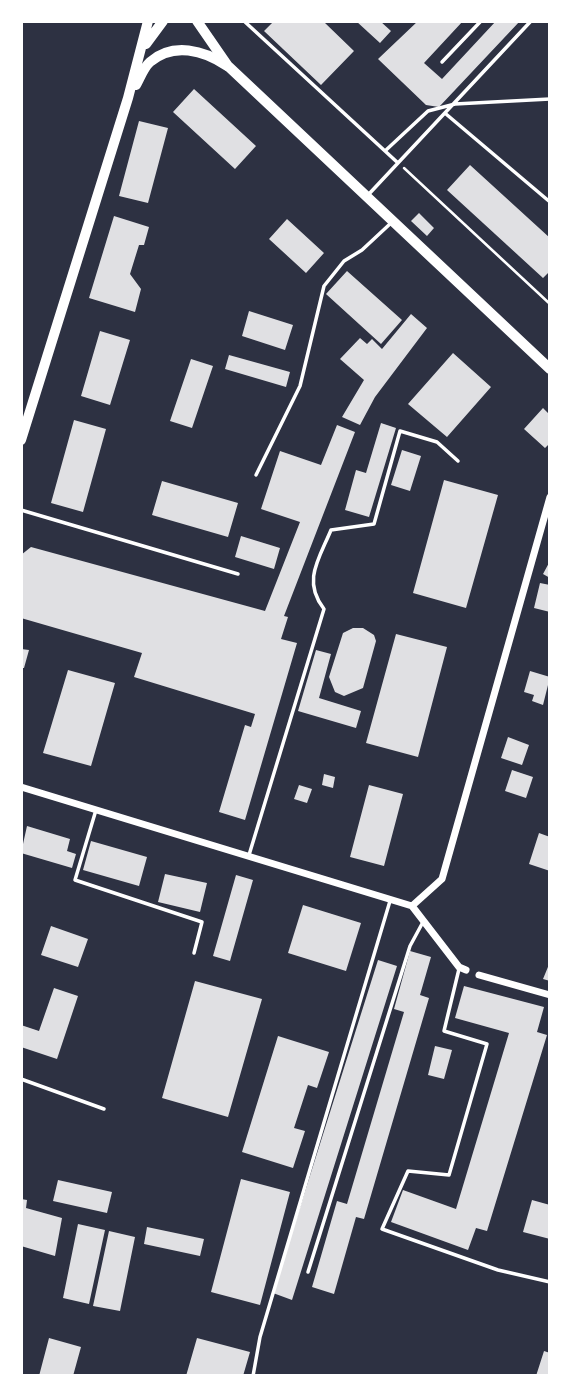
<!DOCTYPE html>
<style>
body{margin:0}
#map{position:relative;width:571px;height:1397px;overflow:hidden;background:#2d3142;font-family:"Open Sans",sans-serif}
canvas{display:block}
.frame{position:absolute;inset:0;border:23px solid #fff;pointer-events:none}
</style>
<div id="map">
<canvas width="571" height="1397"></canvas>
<div class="frame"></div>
</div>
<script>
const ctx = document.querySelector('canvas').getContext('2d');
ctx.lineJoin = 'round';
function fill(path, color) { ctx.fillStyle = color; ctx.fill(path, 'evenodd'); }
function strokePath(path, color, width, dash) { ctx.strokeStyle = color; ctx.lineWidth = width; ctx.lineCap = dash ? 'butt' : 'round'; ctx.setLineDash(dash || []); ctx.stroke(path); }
fill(new Path2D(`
 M274,21h53l-2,2 29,28 -33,34 -57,-54z
 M356,21h24l11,10 -11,12z
 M418,21h45l-39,42 18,16 54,-58h24l-81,86 -13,-2 -48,-46z
 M194,89l62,57 -21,23 -62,-57z
 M139,121l29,7 -20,75 -29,-7z
 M470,165l80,73v33l-7,7 -96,-88z
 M419,213l15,15 -7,8 -16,-15z
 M114,216l35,11 -5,18h-5l-9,29 11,15 -6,23 -46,-14z
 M287,219l37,34 -18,20 -37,-34z
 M347,271l55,49 -21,24 -55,-50z
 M249,311l44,14 -8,25 -43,-14z
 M411,314l16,14 -52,69 -15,28 -18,-8 22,-37 -24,-21 20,-21 7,6 5,-5 10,10z
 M100,331l30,9 -20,65 -29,-9z
 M453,353l38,34 -44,50 -39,-33z
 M229,355l61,17 -4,15 -61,-18z
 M191,359l22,7 -21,62 -22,-7z
 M543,408l7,7v28l-5,5 -21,-19z
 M74,420l32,9 -23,83 -32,-9z
 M381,423l15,5 -27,89 -24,-7 11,-40 10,3z
 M337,425l18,7 -71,184 4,1 -7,22 16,4 -52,177 -26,-8 26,-87 6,2 4,-13 -121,-37 8,-24 -121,-35v-63l10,-8 234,64 35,-89 -39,-13 19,-58 41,14z
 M402,450l19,6 -11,35 -19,-6z
 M444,480l54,15 -32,113 -53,-15z
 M162,481l76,22 -10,34 -76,-22z
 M241,536l39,12 -6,21 -39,-12z
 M550,561v17l-7,-4z
 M540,583l10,2v27l-16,-4z
 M353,628h10l11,7 2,6 -13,47 -19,8 -9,-4 -6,-15 14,-44z
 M396,634l51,13 -29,110 -52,-14z
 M21,649l8,1 -5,18h-3z
 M316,650l15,4 -12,44 42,13 -5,17 -58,-17z
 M68,670l47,13 -24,83 -48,-13z
 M530,671l20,6 -7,28 -11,-4 2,-6 -10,-3z
 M508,737l21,8 -7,20 -21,-7z
 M512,770l21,7 -7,21 -21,-7z
 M324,774l11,3 -2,11 -11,-3z
 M299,785l13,4 -5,14 -13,-4z
 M369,785l34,9 -19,72 -34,-9z
 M27,826l43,13 -3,12 9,3 -4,14 -51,-15z
 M539,833l11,4v34l-21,-7z
 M91,841l56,16 -8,29 -56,-16z
 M165,874l42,9 -7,29 -42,-10z
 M236,875l17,5 -23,81 -17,-5z
 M303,905l58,18 -15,48 -58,-18z
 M51,926l37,13 -10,28 -37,-12z
 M410,951l21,6 -11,38 9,3 -65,221 -8,-2 -22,77 -22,-7 25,-86 10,3 57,-192 -10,-3z
 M378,960l19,6 -105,334 -19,-7z
 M550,962v19l-7,-2z
 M195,981l67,18 -34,118 -66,-19z
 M464,986l80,21 -7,25 10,3 -60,196 -11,-3 -8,22 -77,-28 12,-32 53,19 53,-176 -54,-15z
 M54,988l24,8 -21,63 -36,-12v-22l18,6z
 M278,1036l51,16 -12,36 -9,-3 -14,43 11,3 -12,37 -51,-16z
 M435,1046l17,4 -8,29 -16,-4z
 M241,1179l49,13 -30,113 -49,-13z
 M58,1180l54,12 -5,21 -54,-12z
 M21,1199l6,1 -1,8 36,10 -7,38 -34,-10z
 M532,1200l18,5v34l-27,-7z
 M78,1224l27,6 -16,74 -26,-6z
 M147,1227l57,12 -4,17 -56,-12z
 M109,1231l26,6 -15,74 -27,-5z
 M49,1338l32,9 -8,29h-34z
 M197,1338l53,14 -7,24h-57z
 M544,1351l6,2v23h-14z`), '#e0e0e3');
strokePath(new Path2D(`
 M404,168l146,136`), '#fff', 2.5);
strokePath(new Path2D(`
 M244,21l141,130 43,-40 27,-7 95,-5
 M442,62l39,-41
 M446,114l104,88
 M385,151l13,12
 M368,195l163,-174
 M256,475l44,-89 24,-100 20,-25 18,-11 29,-27
 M21,510l217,64
 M96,810l-21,70 127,42 -8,31
 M249,855l75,-246c-22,-28 -5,-50 7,-79l43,-6 26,-93 37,11 21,19
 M459,969l-15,62 43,13 -38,131 -41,-4 -26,58 116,41 52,12
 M21,1079l83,30
 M308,1272l102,-326 13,-24
 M253,1376l7,-39 130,-436`), '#fff', 3.5);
strokePath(new Path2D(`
 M21,787l391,119 47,61 7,3
 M412,906l30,-27 108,-382
 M479,975l71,20`), '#fff', 7);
strokePath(new Path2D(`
 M146,44l17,-23
 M136,85c4,-7 8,-18 14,-23 23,-20 54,-12 77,4
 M21,440l107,-342 20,-77`), '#fff', 10);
strokePath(new Path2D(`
 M197,21l31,45 322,303`), '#fff', 10);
</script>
